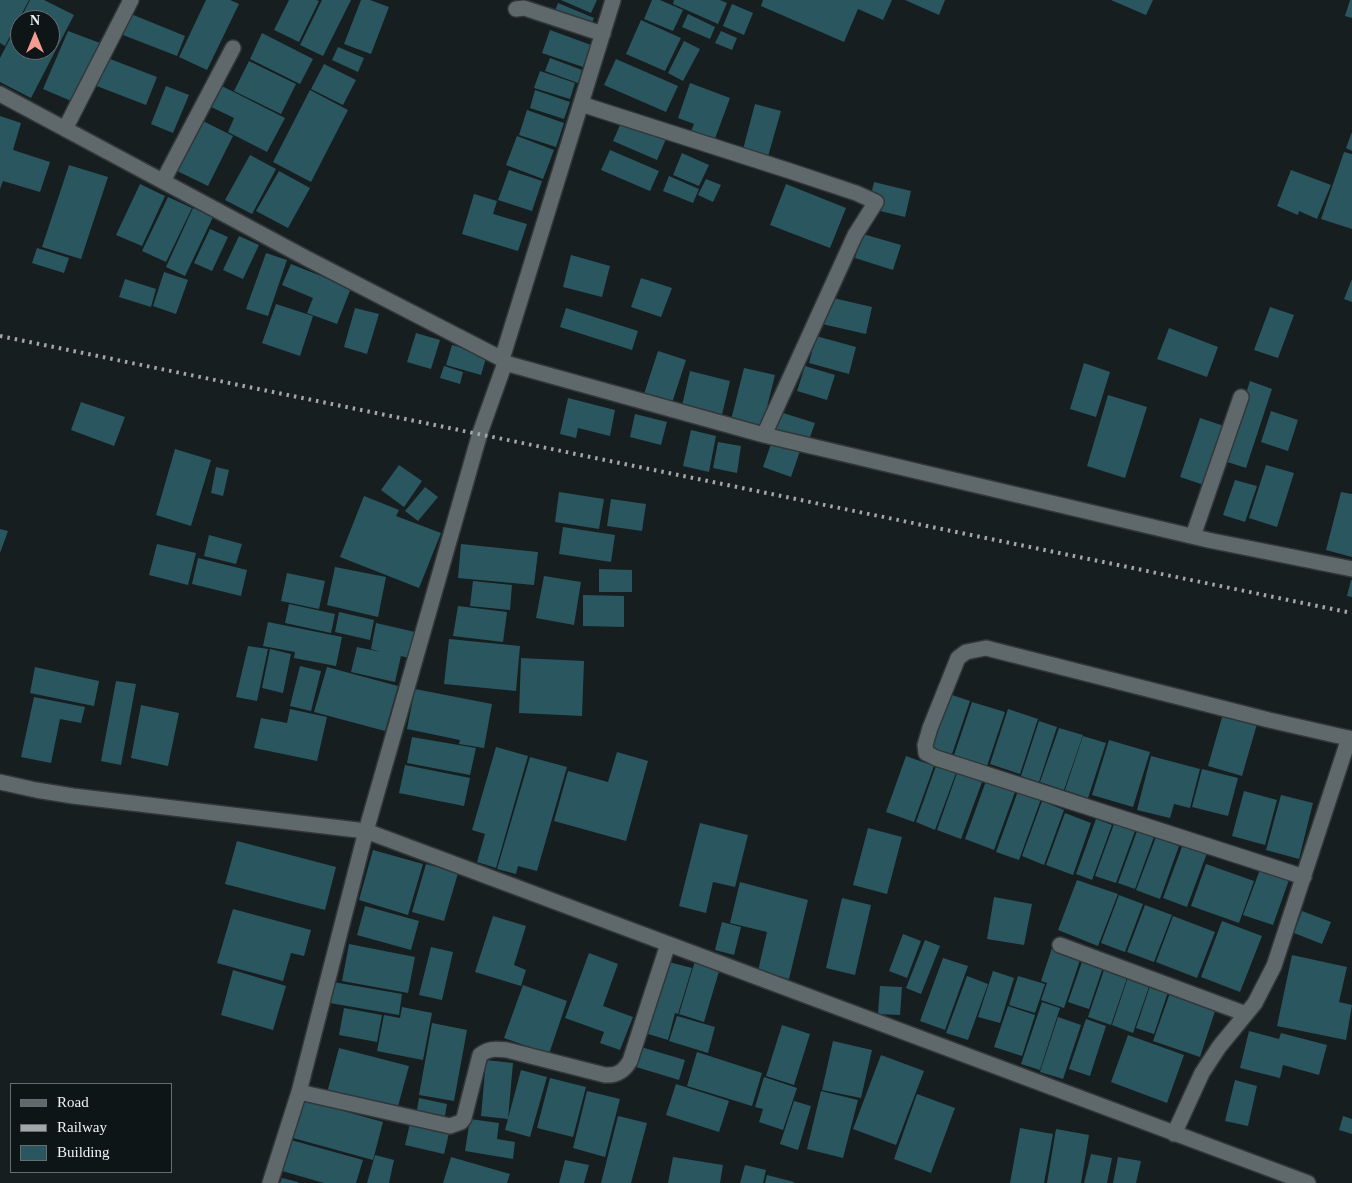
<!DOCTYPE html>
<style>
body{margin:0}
#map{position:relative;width:1352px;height:1183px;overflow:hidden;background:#161e20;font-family:Georgia,serif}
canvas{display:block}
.legend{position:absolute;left:10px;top:1083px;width:162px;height:90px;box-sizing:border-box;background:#0d1517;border:1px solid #676e70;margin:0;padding:6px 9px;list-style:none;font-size:15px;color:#eef3f5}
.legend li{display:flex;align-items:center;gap:10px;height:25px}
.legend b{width:25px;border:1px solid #676e70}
.north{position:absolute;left:10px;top:10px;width:50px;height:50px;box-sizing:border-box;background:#0d1517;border:1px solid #676e70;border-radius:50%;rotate:0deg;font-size:14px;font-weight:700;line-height:20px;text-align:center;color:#eef3f5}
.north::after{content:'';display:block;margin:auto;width:18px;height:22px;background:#f59c90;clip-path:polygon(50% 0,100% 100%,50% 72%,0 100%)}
</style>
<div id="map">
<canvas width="1352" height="1183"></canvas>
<ul class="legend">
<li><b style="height:6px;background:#5f696b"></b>Road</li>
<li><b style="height:6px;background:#a2a8aa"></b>Railway</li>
<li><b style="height:14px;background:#2a5660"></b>Building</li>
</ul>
<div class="north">N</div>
</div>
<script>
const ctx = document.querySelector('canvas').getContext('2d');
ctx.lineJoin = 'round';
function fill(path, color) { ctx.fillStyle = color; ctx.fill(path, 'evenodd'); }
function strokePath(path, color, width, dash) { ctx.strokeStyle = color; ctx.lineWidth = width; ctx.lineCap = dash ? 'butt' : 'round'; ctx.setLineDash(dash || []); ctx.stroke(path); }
fill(new Path2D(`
 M0,0h29l-24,46 -5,-3z
 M30,0h14l30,15 -43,83 -31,-16v-24zM20,20h30v30h-30z
 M206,0h24l9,4 -32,66 -28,-13z
 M289,0h27l3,1 -20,41 -25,-12z
 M322,0h29l-28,56 -23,-11z
 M361,0h9l19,7 -18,47 -27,-10z
 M561,0h36l-6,13z
 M652,0h8l23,10 -10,21 -29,-12z
 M674,0h46l7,3 -9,21 -45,-20z
 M763,0h129l-9,20 -25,-11 -14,33 -83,-36z
 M905,0h40l-6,15z
 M1111,0h42l-7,15z
 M1350,0h2v18l-7,-2z
 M558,3l36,15 -4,10 -36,-15z
 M732,4l21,9 -9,22 -21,-9z
 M131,14l54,22 -8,20 -54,-21z
 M688,14l27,13 -5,12 -28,-12z
 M641,20l40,18 -16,33 -39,-17z
 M550,30l41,15 -8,22 -41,-14z
 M68,31l32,12 -24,60 -33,-14z
 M721,31l16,7 -5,12 -17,-7z
 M262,33l51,26 -13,25 -50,-25z
 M684,41l16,8 -17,32 -15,-8z
 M338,47l26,11 -6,14 -26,-12z
 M105,57l52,20 -11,28 -52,-20z
 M550,58l32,12 -4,13 -33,-12z
 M616,59l62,27 -12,26 -62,-27z
 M249,61l47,23 -15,30 -47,-23z
 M324,64l32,16 -13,25 -32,-16z
 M540,71l35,12 -5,16 -36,-11z
 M216,83l69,35 -18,34 -39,-20 6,-14 -29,-14z
 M690,83l40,15 -17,46 -24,-8 5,-12 -16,-6z
 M166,86l23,9 -16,38 -22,-9z
 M310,90l38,20 -37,72 -38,-20z
 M535,90l35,12 -6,17 -34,-11z
 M755,104l26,7 -14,49 -25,-7z
 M527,110l37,13 -8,24 -37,-12z
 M625,114l44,18 -12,28 -44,-19z
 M0,116l21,7 -8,27 37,12 -10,30 -37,-11 -3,8z
 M199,119l34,17 -25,50 -35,-17z
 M1352,132v19l-6,-3z
 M517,136l37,14 -11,29 -37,-14z
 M610,150l49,21 -9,20 -49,-21z
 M1344,152l8,2v75l-31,-10z
 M682,153l27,12 -10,21 -26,-11z
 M250,155l26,14 -24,45 -27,-14z
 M69,165l39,12 -27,82 -39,-12z
 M509,170l33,11 -10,30 -34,-11z
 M1291,170l40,15 -14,34 -18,-8 -1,4 -21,-9z
 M279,171l31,17 -22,40 -32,-17z
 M669,176l30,13 -6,14 -30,-12z
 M706,179l15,6 -8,17 -15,-7z
 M874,182l37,9 -6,26 -37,-9z
 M140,184l25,12 -23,50 -26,-11z
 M786,184l60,24 -16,40 -60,-23z
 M474,194l23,7 -4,13 34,10 -9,27 -56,-17z
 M168,197l24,11 -26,54 -24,-11z
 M193,208l20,9 -28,59 -19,-9z
 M210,229l18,8 -16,34 -18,-8z
 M863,234l38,11 -8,25 -38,-12z
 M239,236l20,9 -16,34 -20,-9z
 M37,248l32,10 -5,15 -32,-10z
 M266,253l21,7 -19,56 -22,-7z
 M571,255l39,11 -8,31 -39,-10z
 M291,264l60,24 -14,36 -30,-11 6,-15 -31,-13z
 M164,272l24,8 -12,34 -23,-8z
 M641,278l31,10 -11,29 -30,-10z
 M125,279l31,10 -5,18 -32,-10z
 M1352,279v23l-8,-3z
 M829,297l43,10 -6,27 -44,-10z
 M276,304l37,12 -13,40 -38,-13z
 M1270,307l24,8 -16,43 -24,-8z
 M355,308l24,6 -12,40 -23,-7z
 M566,308l72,23 -6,19 -72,-23z
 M1169,328l49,19 -11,30 -50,-18z
 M416,333l24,7 -9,29 -24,-7z
 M816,336l40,11 -7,27 -40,-11z
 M452,345l35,10 -6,20 -35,-10z
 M658,351l28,9 -14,43 -28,-9z
 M1084,363l26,9 -14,45 -26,-8z
 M444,366l19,6 -3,12 -20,-6z
 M805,366l30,9 -8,25 -30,-9z
 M744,368l31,7 -13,52 -31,-7z
 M690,371l40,10 -9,38 -40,-9z
 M1250,381l22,8 -26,79 -22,-7z
 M1108,395l39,12 -22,71 -38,-12z
 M568,398l47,12 -5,26 -32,-8 -2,10 -16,-4z
 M81,402l44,15 -11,29 -43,-16z
 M1271,411l27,9 -10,31 -27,-9z
 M780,412l35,11 -6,17 -35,-11z
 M635,414l32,8 -6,23 -31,-8z
 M1200,418l27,9 -20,59 -27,-9z
 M691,430l25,6 -7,36 -26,-6z
 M772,441l28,10 -9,26 -28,-10z
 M718,442l23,4 -4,27 -24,-5z
 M175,449l36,11 -20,66 -35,-11z
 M399,465l23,16 -18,26 -23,-17z
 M1266,465l28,8 -17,54 -28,-9z
 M216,467l13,3 -6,26 -12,-3z
 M1235,480l22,6 -12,36 -22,-7z
 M425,487l13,10 -20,24 -13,-10z
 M559,492l45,7 -5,30 -44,-7z
 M1341,492l11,2v63l-26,-7z
 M364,496l35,14 -3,6 45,17 -22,55 -79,-31z
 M611,499l35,5 -4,27 -35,-5z
 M563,527l52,8 -4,27 -52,-8z
 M0,529l8,2 -8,22z
 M209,535l33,9 -6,20 -32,-8z
 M157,544l39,9 -8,32 -39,-10z
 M461,544l77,8 -4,33 -76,-7z
 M198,558l49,12 -6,26 -49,-12z
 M335,567l51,10 -8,40 -51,-12z
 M599,569l33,1v22h-33z
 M287,573l38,8 -6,28 -38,-8z
 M544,576l37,6 -7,43 -38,-7z
 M1351,580h1v17l-5,-1z
 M473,581l39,4 -2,25 -40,-4z
 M583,595l41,1v31l-41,-1z
 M289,604l46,10 -4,19 -46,-10z
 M458,606l49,6 -4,30 -50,-6z
 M339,612l35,8 -4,20 -35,-8z
 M268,622l74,15 -6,29 -42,-8 1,-6 -32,-6z
 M376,623l39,9 -6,26 -8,-2 -6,26 -44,-10 6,-25 24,5 -10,-3z
 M449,639l71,7 -4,45 -72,-7z
 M248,646l20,3 -11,52 -21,-4z
 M270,649l21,5 -8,39 -21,-5z
 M521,658l63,3 -2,55 -63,-3z
 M300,666l21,5 -10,40 -21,-5z
 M35,667l64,14 -5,25 -64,-13z
 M327,667l71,19 -13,45 -71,-19z
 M116,681l20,3 -15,81 -20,-4z
 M415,689l77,15 -8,44 -25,-4 1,-4 -53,-11z
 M949,694l21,7 -18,53 -20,-6z
 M34,697l51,10 -4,16 -21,-4 -9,44 -30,-6z
 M972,702l33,10 -18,54 -33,-11z
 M141,705l38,8 -11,53 -37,-8z
 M290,709l37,8 -10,44 -63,-13 7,-30 26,5z
 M1008,709l30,10 -18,55 -30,-10z
 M1223,714l34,10 -15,52 -34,-10z
 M1039,721l18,6 -18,55 -18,-6z
 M1059,728l24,7 -19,55 -24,-8z
 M1083,736l23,7 -18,55 -23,-8z
 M412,737l64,11 -6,27 -63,-12z
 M1109,740l41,12 -17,55 -41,-12z
 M496,747l32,9 -32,112 -19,-6 8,-28 -13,-4z
 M617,752l31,9 -22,80 -72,-20 14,-50 40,11z
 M906,756l28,10 -20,56 -28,-10z
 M1151,756l49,13 -10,39 -16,-4 -4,14 -33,-8z
 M530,757l37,10 -30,104 -19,-5 -2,8 -19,-5z
 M405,765l65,13 -6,28 -65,-13z
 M936,766l20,7 -21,57 -19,-8z
 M1202,769l36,9 -10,38 -36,-9z
 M957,773l25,9 -21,57 -24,-9z
 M986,781l29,11 -21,58 -29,-11z
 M1018,791l23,8 -22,61 -23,-8z
 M1244,791l33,9 -12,45 -33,-9z
 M1281,795l32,8 -14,56 -33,-9z
 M1042,801l22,9 -20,55 -22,-9z
 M1065,813l26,10 -18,52 -27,-10z
 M1096,819l16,6 -20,55 -16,-6z
 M700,823l48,12 -13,52 -22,-5 -7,31 -27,-7z
 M1114,824l21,7 -19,52 -21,-7z
 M868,828l34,9 -15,57 -34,-9z
 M1137,831l17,6 -19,52 -17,-6z
 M1156,837l23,9 -19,53 -24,-9z
 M237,841l99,26 -11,43 -100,-26z
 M1183,844l24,9 -20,54 -24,-9z
 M373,850l50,14 -15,51 -49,-15z
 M426,864l32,9 -14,48 -32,-9z
 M1206,864l48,17 -15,42 -48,-17z
 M1261,867l29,10 -17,48 -30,-10z
 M1077,880l41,14 -20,52 -40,-16z
 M740,882l68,18 -19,79 -31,-8 9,-39 -37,-9z
 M1119,895l24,9 -18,48 -24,-9z
 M994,897l38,7 -8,41 -37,-6z
 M842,898l29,7 -16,70 -29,-7z
 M1145,905l27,10 -18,47 -27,-10z
 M365,906l54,15 -8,29 -54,-15z
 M233,909l78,21 -7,26 -13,-3 -8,28 -66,-18z
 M1302,911l29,11 -9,22 -28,-11z
 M493,916l33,10 -12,39 12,5 -5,16 -46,-14z
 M1173,916l42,16 -18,46 -41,-16z
 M1222,921l40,15 -22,56 -39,-15z
 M722,922l19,5 -7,28 -19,-5z
 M903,934l18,7 -14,37 -18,-7z
 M925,940l15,6 -19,48 -15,-6z
 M349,944l66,13 -7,36 -66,-12z
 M431,947l22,5 -11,48 -23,-5z
 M1052,948l29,9 -17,51 -23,-8 6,-17 -6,-2z
 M589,953l29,11 -15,42 30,11 -13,33 -20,-7 4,-11 -39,-14z
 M1292,955l55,12 -8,35 13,3 -6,35 -69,-14z
 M943,958l25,8 -23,64 -25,-9z
 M1083,959l20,8 -14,42 -21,-7z
 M695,961l25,7 -16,54 -25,-8z
 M669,962l23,6 -14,46 -3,-1 -7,27 -20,-6z
 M1105,967l23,8 -17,50 -23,-8z
 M233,970l53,16 -13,44 -52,-15z
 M993,971l21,7 -14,45 -22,-6z
 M1129,974l22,7 -18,52 -21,-8z
 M967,976l21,8 -20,56 -22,-7z
 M1018,976l27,8 -10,29 -26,-8z
 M333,982l69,12 -3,21 -69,-12z
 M1151,983l18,6 -15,45 -18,-6z
 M523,985l44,16 -18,53 -45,-16z
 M880,986l22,1 -2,28 -22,-1z
 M1171,990l46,15 -17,52 -47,-16z
 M1042,1002l18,6 -20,62 -19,-6z
 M1008,1006l27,9 -13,41 -28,-9z
 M402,1007l30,6 -9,47 -46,-9 7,-36 16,3z
 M344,1008l38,7 -5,27 -38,-7z
 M677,1016l38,11 -7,26 -39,-12z
 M1058,1017l23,8 -18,54 -23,-7z
 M1086,1019l20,7 -16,50 -21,-7z
 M432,1023l35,7 -13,71 -35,-6z
 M782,1025l28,9 -16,51 -28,-9z
 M1249,1031l30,8 2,-6 46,12 -8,30 -36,-10 -3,13 -40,-10z
 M1128,1035l56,20 -17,48 -56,-21z
 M833,1041l39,9 -11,48 -39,-8z
 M641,1047l44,13 -6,20 -43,-13z
 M339,1048l70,18 -12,44 -70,-17z
 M697,1052l65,21 -10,33 -65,-20z
 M881,1055l43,16 -28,74 -43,-16z
 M486,1060l27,3 -5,56 -27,-3z
 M521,1070l26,7 -17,60 -25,-7z
 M764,1077l33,11 -14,42 -24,-8 4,-13 -8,-2z
 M550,1078l36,9 -13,50 -36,-9z
 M1235,1080l22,6 -9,40 -23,-5z
 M676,1084l53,17 -10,31 -53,-17z
 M587,1091l33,8 -15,58 -32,-9z
 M821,1091l37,9 -15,58 -36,-9z
 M917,1094l38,14 -24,65 -37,-14z
 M419,1098l28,6 -3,17 -28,-5z
 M304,1100l79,22 -10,38 -80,-22z
 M794,1101l17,5 -13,44 -18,-6z
 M618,1116l29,7 -16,60h-30z
 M1343,1116l9,3v15l-13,-4z
 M411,1119l39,10 -6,25 -39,-9z
 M470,1119l29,4 -2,16 18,3 -2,17 -48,-8z
 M1020,1128l33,6 -9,49h-34z
 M1056,1129l33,6 -8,48h-34z
 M291,1140l72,20 -7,23h-32l-42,-12z
 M1091,1154l21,4 -5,25h-23z
 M375,1155l19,5 -5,23h-22z
 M451,1157l59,17 -3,9h-64z
 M673,1157l50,8 -3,18h-52z
 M1118,1157l23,4 -5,22h-23z
 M565,1160l24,5 -5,18h-25z
 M745,1165l21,5 -3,13h-23z
 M767,1175l27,7v1h-29z
 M282,1178l16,4v1h-18z`), '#2a5660');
const minor = new Path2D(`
 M516,9l8,-1 79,26
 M0,94l306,164 196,101
 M581,104l209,67 66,22 20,9 -21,33 -91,200
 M65,129l66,-129
 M163,181l70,-133
 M505,363l259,72 444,105 144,29
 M1193,536l48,-139
 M0,782l36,8 37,6 293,35 942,352
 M1304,877l-368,-119 -10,-5 -1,-8 5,-17 28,-70 8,-6 20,-4 283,72 83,19
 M1060,945l186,69
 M299,1092l151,34 11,-4 3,-4 16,-63c9,-7 15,-6 27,-5l98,25c12,1 19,-4 25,-14l38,-117
 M1174,1134l28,-61 17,-26 36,-44 19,-37 75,-228
 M270,1183l29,-91 67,-261 114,-398 25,-70 -3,-4 111,-359`);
strokePath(minor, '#323739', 18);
strokePath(minor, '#5f696b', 15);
strokePath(new Path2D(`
 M0,336l1352,277`), '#a2a8aa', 4, [2.5, 5]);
</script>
